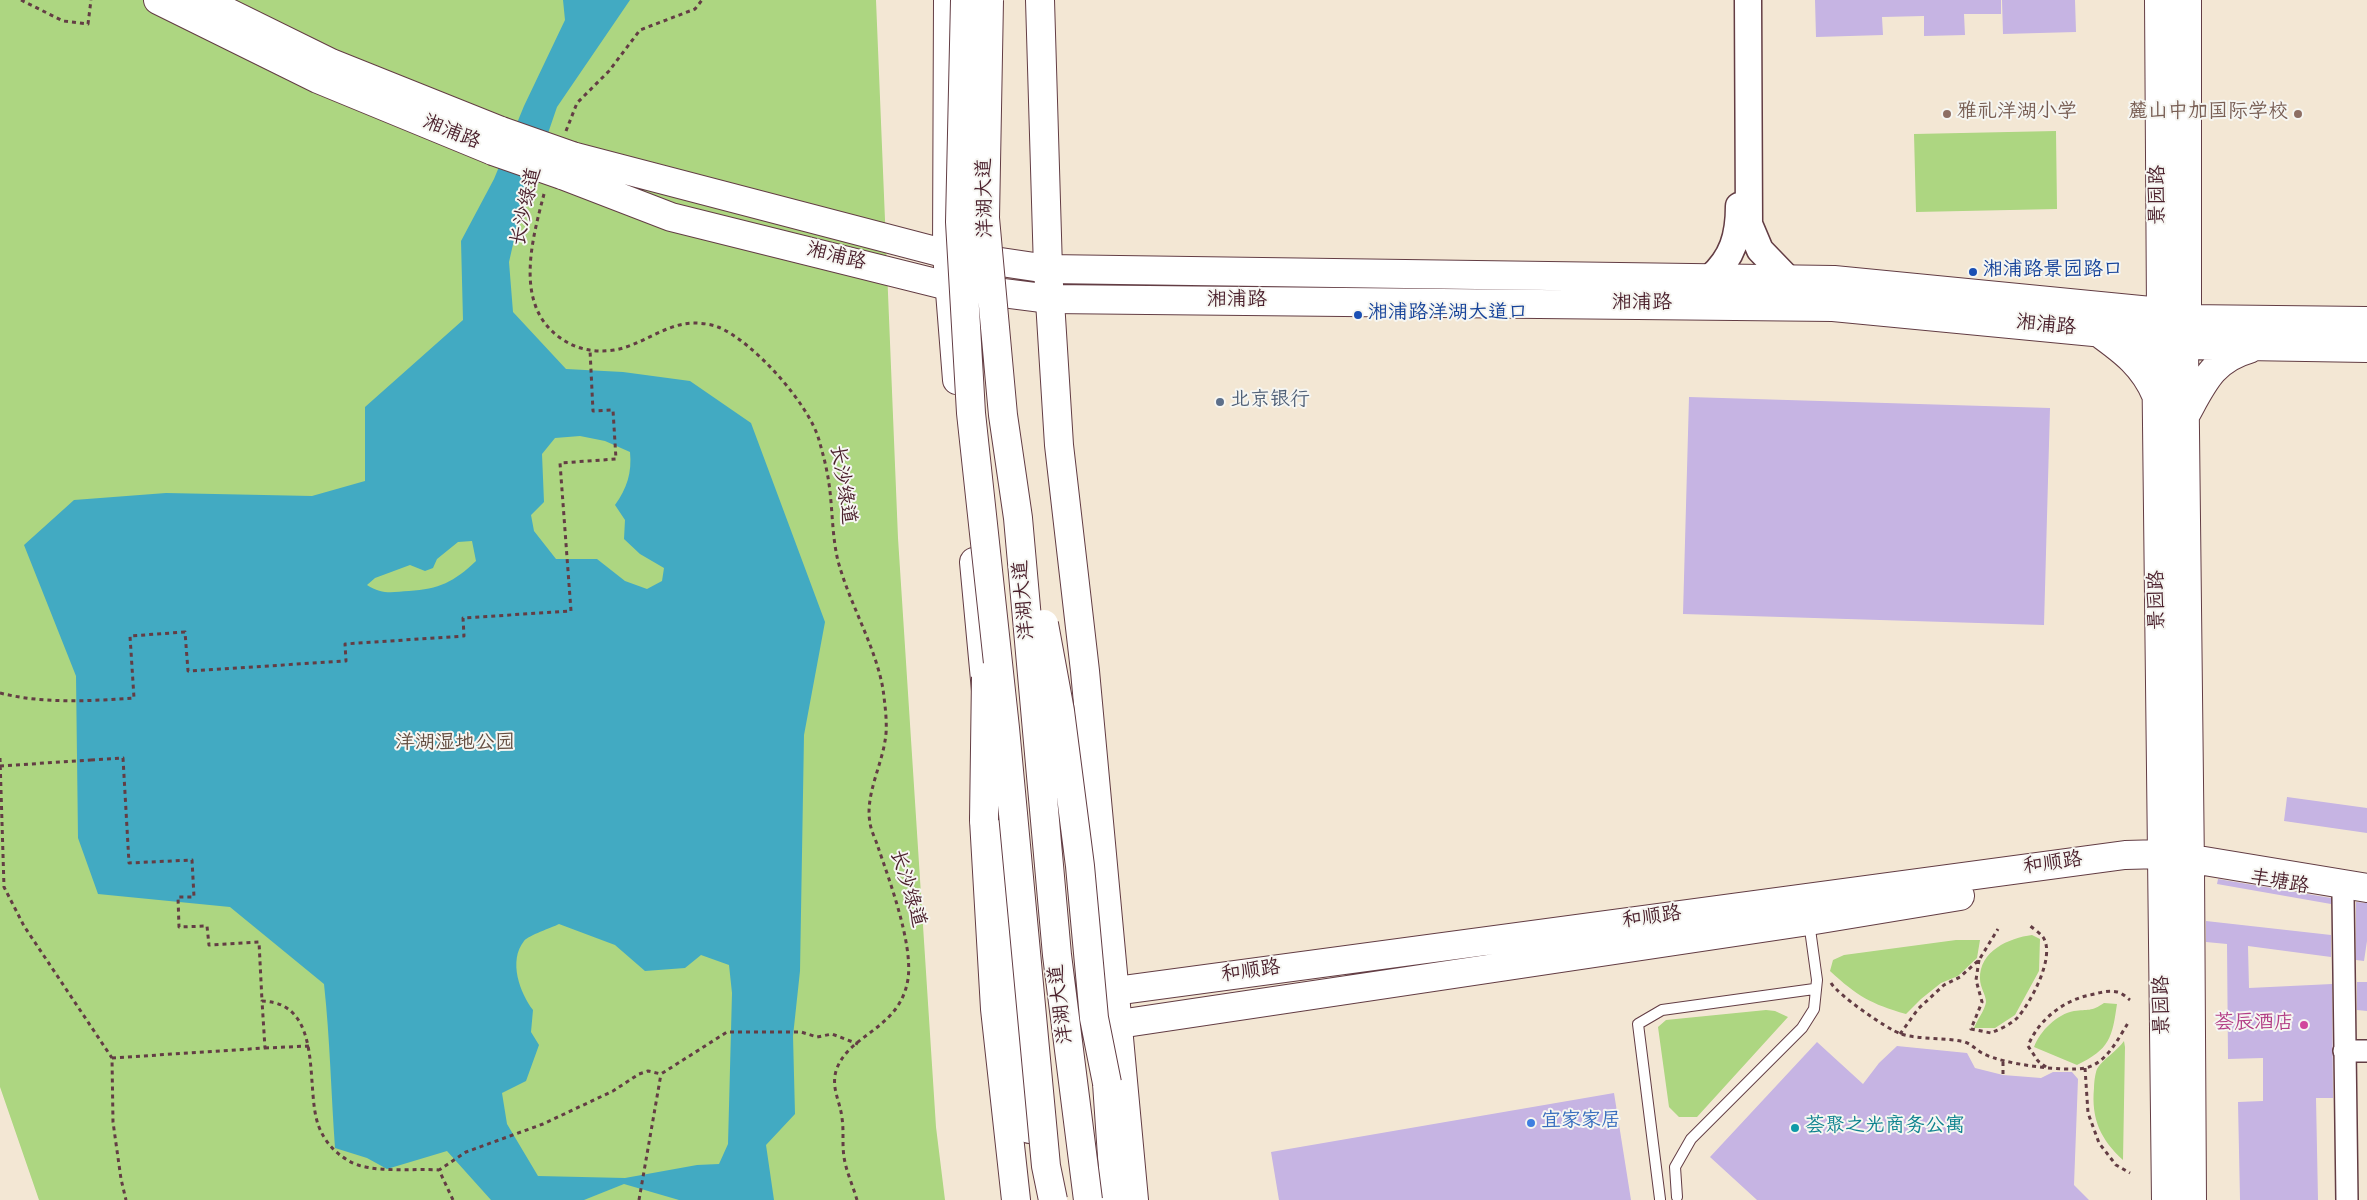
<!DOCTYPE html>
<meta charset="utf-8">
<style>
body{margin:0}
canvas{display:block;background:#f3e7d4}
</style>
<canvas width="2367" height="1200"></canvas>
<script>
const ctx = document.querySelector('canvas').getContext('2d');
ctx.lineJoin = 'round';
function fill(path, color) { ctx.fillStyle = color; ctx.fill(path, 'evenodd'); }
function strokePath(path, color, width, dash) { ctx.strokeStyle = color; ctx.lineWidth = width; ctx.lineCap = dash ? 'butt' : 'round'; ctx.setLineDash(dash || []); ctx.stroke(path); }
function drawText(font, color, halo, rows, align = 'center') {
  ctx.font = font + ' "Indie Flower","LXGW WenKai TC",sans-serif'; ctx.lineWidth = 4; ctx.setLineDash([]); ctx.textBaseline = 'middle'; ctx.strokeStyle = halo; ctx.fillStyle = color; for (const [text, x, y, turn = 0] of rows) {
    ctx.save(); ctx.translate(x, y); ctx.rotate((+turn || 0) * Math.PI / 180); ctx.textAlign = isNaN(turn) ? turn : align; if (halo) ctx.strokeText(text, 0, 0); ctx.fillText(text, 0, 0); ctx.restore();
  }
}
fill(new Path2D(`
 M0,0h876l22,538 38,589 9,73h-906l-39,-113z
 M2056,131l1,78 -141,3 -2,-78z
 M2032,935l8,4 -1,32 -24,44 -20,13h-21c3,-8 11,-18 12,-26 0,-7 -6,-15 -6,-23 -1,-28 29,-41 52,-44z
 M1956,940h24l-3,18 -19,18 -17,7 -20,16 -15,15c-35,-10 -49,-18 -76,-43l3,-11 11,-5z
 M2104,1003l13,1c-5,34 -7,45 -40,61l-43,-18c6,-16 23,-33 40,-36 14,-2 17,1 30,-8z
 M1766,1010l9,1 13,6 -91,100h-18l-10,-10 -11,-80 8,-7z
 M2124,1041l1,6 -2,113c-22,-20 -32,-41 -29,-72 0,-5 1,-14 3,-19 5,-9 20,-18 27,-28z`), '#add681');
fill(new Path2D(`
 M563,0h67l-73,107 -38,111 -10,44 4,50 53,57 57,3 67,9 61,42 74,199 -21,113 -4,236 -7,65 2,78 -29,31 8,55h-95l-55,-16 -40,16h-93l-44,-49 -60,18 -20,-11 -32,-10c-4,-55 -5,-109 -11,-164l-94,-77 -132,-13 -20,-56 -2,-162 -52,-131 50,-45 92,-7 146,3 53,-15v-74l98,-87 -2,-79 33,-62 30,-73 41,-86zM580,436l25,5 25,11c2,21 -3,36 -15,53l10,15 -1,19 16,15 24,14 -2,13 -15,8 -22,-8 -28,-22h-41l-22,-28 -3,-16 13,-13 -2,-48 13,-16zM472,541l4,20c-22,21 -37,28 -67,30 -16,1 -27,4 -42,-6l8,-7 35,-13 15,6 8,-3 4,-9 21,-17zM559,924l56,21 30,26 40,-3 16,-13 28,10 3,28 -4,151 -9,20 -22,1 -72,13 -87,-2 -31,-52 -5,-31 24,-12 13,-36 -8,-13 2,-22c-13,-17 -25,-49 -9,-69 5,-6 27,-13 35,-17z`), '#42aac2');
fill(new Path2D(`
 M1815,0h186v14h-37l1,21 -41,1v-20l-42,1 1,18 -67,2z
 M2002,0h73l1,32 -73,2z
 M1689,397l361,11 -6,217 -361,-11z
 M2287,797l80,11v25l-83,-12z
 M2218,879l113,19v6l-114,-20z
 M2356,902l11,1v38l-3,20 -8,-1z
 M2206,921l125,14v22l-83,-11 1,42 83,-4 1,114h-17l2,102h-78l-2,-98 25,-1v-43l-35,1 -1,-115 -21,-2z
 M2357,982h10v29l-10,-1z
 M1817,1042l46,42 16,-21 18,-17 70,7 8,15 28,7 38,3 12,-6h19l6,7 -4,106 15,15h-332l-47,-43z
 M1614,1093l17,107h-352l-8,-48z`), '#c6b4e3');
const service = new Path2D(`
 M1677,1197l-2,-30 16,-28 111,-111 12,-19 3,-29 -8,-58
 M1660,1199l-22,-175 24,-14 152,-21`);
const minor = new Path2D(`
 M2343,895l4,305
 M2344,1051h23`);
const tertiary = new Path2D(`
 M1748,0l1,224 11,26 28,29
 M1710,278c23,-20 29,-43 29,-72`);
const secondary = new Path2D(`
 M158,0l160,79 175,72
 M203,0l128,63 170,68
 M2159,0l2,312 -5,26 10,862
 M2187,0v319l-3,26 6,524 2,331
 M572,156l375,98 101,15 786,11 327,32 26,7 180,2
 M562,175l109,42 277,69 102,13 783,8 323,31 28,7 183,3
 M2099,333c25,18 45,33 57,62
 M2186,414c17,-31 27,-55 63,-65
 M1115,991l1010,-136 37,-1 205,34
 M1119,1024l690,-103 151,-25`);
const primary = new Path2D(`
 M948,0l-1,254 10,126
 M1040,0l8,269 11,176 26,226 49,529
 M974,562l13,139
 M994,781l35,348`);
const trunk = new Path2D(`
 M984,820l11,189 21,191
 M1107,1083l8,117`);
strokePath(service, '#633d44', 12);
strokePath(minor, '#633d44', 24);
strokePath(tertiary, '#633d44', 29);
strokePath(secondary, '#633d44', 30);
strokePath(primary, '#633d44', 30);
strokePath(trunk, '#633d44', 30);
strokePath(new Path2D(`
 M21,0l42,21 25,3 3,-24
 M566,131l11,-28 32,-32 31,-41 55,-21 7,-9
 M544,194c-12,46 -30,110 15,143 16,12 34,16 55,13 27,-4 50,-26 79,-27 7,0 18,1 25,4 35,14 91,77 101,113 3,11 6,21 8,32 6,29 4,60 11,89 12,44 37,84 45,128 2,16 5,37 2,52 -4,26 -20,55 -15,82 1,8 6,17 8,24 12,35 35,97 30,132 -8,50 -57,54 -71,89 -7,19 3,32 5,50 2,13 0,26 2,39 2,14 9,29 13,43
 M0,693c43,11 90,8 134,5l-4,-62 55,-4 3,39 158,-10 -1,-17 119,-8 -1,-18 108,-7 -11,-148 56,-4 -3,-49 -20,1 -3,-61
 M0,758l4,129 20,39 88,132 1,64 8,57 5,21
 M0,766l91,-6
 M1979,960l-3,20 6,22 -11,27 20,4c9,-4 21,-9 27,-16 13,-15 38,-61 25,-80 -4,-5 -11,-9 -15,-13
 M1831,983c7,12 56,46 70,51 20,6 43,3 64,8 8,3 12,9 19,12 19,10 80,18 101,14 21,-4 33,-29 43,-45
 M1900,1034l18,-25 26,-24 16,-8 19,-17 19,-31
 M265,1048l44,-2
 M112,1058l153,-10 -3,-47c64,2 42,89 57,126 6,15 16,26 30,34 22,13 64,7 90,9
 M2003,1062v13
 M2046,1067l-8,-6 -10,-15c10,-26 36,-46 62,-51 9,-2 17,-5 27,-3 4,0 9,5 13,8
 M2085,1068l3,45 11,30 17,22 14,8
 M453,1200l-14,-30 27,-18 77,-28 70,-33 26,-17 9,-3 13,3 66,-42h74l16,5 15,-3 26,10
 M639,1200l22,-126`), '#633d44', 3, [4, 4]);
strokePath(service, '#fff', 10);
strokePath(minor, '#fff', 21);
strokePath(tertiary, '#fff', 26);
strokePath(secondary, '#fff', 28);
strokePath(primary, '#fff', 28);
strokePath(trunk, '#fff', 28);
const secondaryBridge = new Path2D(`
 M501,131l71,25
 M493,151l69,24`);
const trunkBridge = new Path2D(`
 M965,0l-5,222 11,191 34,315 41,438 7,34
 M989,0l-4,218 18,197 15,103 39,437 31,245
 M1044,624l16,87 20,155 14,152 13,65
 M984,820l2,-143`);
strokePath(secondaryBridge, '#633d44', 30, []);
strokePath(trunkBridge, '#633d44', 30, []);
strokePath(new Path2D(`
 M91,760l32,-2 6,105 63,-3 2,37h-16l1,30 28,-1 2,19 50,-3 3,59`), '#633d44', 3, [4, 4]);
strokePath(secondaryBridge, '#fff', 28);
strokePath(trunkBridge, '#fff', 28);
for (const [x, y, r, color] of [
 [1947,114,5,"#8d6e63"],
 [2298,114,5,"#8d6e63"],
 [1973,272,5,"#1a4fb4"],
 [1358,315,5,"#1a4fb4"],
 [1220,402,5,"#5c6f8a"],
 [2304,1025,5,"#d1479c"],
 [1531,1123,5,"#3f7fe0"],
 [1795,1128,5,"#0f9aa8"]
]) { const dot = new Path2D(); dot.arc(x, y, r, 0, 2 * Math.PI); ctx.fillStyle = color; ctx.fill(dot); strokePath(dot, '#f6f6f2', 2); }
drawText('20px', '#785e54', '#f6f6f2', [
 ["雅礼洋湖小学",1957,114],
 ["麓山中加国际学校",2288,114,"right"]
], 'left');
drawText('20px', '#4a1f2b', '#f6f6f2', [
 ["湘浦路",451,134,22],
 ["景园路",2160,195,-90],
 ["洋湖大道",987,198,-91],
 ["长沙绿道",528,207,-78],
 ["湘浦路",836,258,14],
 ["湘浦路",1237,302],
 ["湘浦路",1642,305],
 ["湘浦路",2046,327,6],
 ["长沙绿道",841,485,81],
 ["洋湖大道",1026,600,-95],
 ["景园路",2159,600,-91],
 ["和顺路",2053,865,-8],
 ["丰塘路",2279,884,10],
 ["长沙绿道",906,889,73],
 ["和顺路",1652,919,-8],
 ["和顺路",1251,973,-8],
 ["洋湖大道",1063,1004,-97],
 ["景园路",2164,1005,-91]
]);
drawText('20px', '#164399', '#f6f6f2', [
 ["湘浦路景园路口",1983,272],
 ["湘浦路洋湖大道口",1368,315]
], 'left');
drawText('20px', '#4e5e75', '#f6f6f2', [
 ["北京银行",1230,402]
], 'left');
drawText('20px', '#634d40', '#f6f6f2', [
 ["洋湖湿地公园",455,745]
]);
drawText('20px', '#b23c85', '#f6f6f2', [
 ["荟辰酒店",2294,1025]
], 'right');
drawText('20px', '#366cbe', '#f6f6f2', [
 ["宜家家居",1541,1123]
], 'left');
drawText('20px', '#0d838f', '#f6f6f2', [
 ["荟聚之光商务公寓",1805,1128]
], 'left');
</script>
